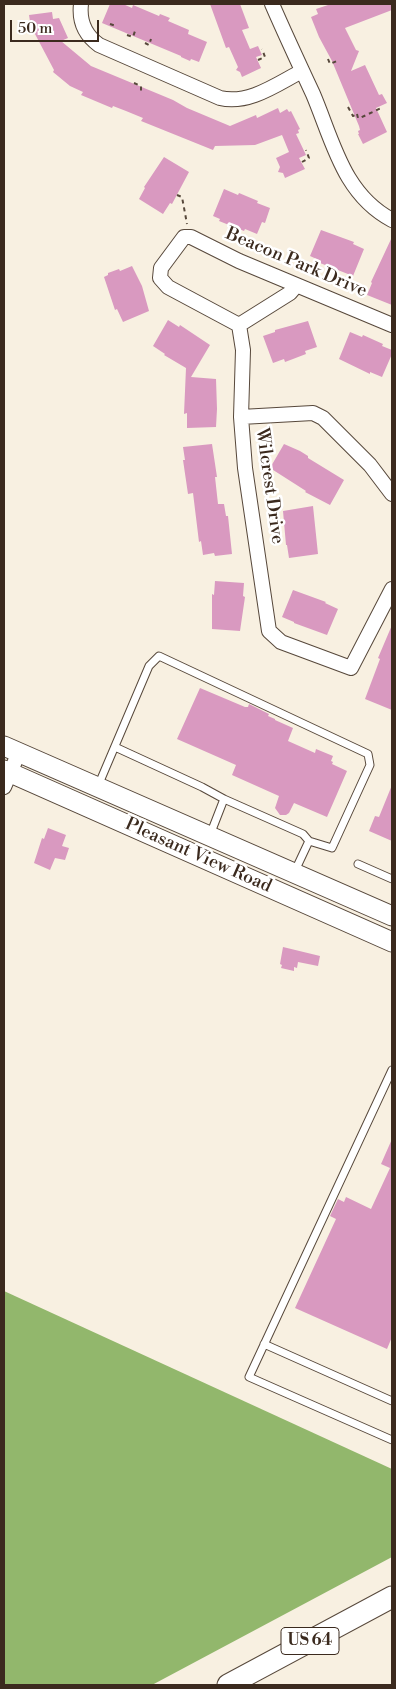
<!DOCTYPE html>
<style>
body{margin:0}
#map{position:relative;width:396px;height:1689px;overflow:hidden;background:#f8f0e1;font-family:"Libre Bodoni",serif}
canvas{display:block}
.frame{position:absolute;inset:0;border:5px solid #3b2a1e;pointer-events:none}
.scale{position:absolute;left:10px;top:20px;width:89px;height:22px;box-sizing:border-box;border:2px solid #3b2a1e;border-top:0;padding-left:6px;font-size:15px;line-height:18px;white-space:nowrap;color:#3b2a1e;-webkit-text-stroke:4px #fff;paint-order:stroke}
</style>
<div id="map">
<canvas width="396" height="1689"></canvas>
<div class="frame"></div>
<div class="scale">50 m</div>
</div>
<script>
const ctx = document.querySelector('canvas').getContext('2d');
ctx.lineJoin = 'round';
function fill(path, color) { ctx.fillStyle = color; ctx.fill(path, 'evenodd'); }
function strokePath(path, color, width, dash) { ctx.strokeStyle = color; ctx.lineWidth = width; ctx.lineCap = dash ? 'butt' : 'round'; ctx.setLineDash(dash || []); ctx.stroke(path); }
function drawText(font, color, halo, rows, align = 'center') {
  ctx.font = font + ' "Libre Bodoni",serif'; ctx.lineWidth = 5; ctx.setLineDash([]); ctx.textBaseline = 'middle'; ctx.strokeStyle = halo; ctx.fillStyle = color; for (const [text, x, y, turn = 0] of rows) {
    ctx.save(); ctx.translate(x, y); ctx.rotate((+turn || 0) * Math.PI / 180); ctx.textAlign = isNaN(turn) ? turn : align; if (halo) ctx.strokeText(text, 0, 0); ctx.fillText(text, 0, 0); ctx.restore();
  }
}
fill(new Path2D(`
 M4,1291l388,178v88l-240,128h-148z`), '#92b76c');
fill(new Path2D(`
 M110,4h13l9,4 1,-3 26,11 1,-2 10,4 -2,3 21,9 -1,4 19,8 -8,20 -8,-3 -1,2 -9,-4v-1l-79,-33z
 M210,4h30l9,24 -7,2 8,19 8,-3 4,9 -6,2 5,11 -19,9 -2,-5 -4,-2 2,-3 -9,-20 -3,1z
 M331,4h61v6l-47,18 11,22 3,1 -8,20 14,-6 14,30 3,-1 5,9 -11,5 11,24 -24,12 -5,-10h1l-1,-3 2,-1 -1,-4 -27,-65 -13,-24 -8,-20 7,-3 -2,-5z
 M52,12l1,7 6,-1 9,20 -7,3 30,25 82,34 14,8 43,18 26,-11 1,3 21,-10 2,5 7,-4 2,3 2,-1 9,18 -2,1 1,3 -3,1 10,21 -7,3 6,11 -20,9 -2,-5 -5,-1 2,-5 -4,-9 13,-6 -7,-17 -27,10 -40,1 -2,4 -72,-29 2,-3 -17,-7 -13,-5 -1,2 -31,-13 2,-3 -13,-6 -17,-14 1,-2 -19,-36h-3l-3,-19z
 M164,157l25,15 -17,32 -2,-1 -7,11 -24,-15 6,-11 -1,-1z
 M224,189l14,6 1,-2 19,8 -1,2 13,5 -5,15 -3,-1 -5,12 -12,-5 -1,2 -25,-10 1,-2 -7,-3z
 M321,230l33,12 -1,2 11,5 -11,27 -33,-13 1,-2 -11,-5z
 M392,237v68l-25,-10 5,-12 -1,-1z
 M132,266l10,20 7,25 -26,11 -6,-13 -2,1 -11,-33 4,-2v-2l11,-4 1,2z
 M168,320l11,7 1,-2 30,20 -19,32 25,2 1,30 -1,18 -29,1v-15l-3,1 2,-46 -22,-13 1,-1 -12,-8z
 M308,321l9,26 -12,4 1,3 -13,5 -8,3 -1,-3 -11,4 -10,-27 12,-4v-2z
 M350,332l12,5 1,-2 20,9 -1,2 10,4v4l-10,23 -12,-5v2l-31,-15z
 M212,444l5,33h-2l3,27h6l2,12h2l4,38 -17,2 -1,-3 -11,2 -2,-14 -2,1 -6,-49 -5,1 -5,-34h2l-2,-13z
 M284,444l16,7 8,5v2l36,22 -14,25 -25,-13 1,-1 -36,-23z
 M313,506l5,48 -29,4 -2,-13h-1l-3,-34z
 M215,581l29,2 -1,13 2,1 -5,34 -28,-2v-35l2,1z
 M293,590l33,12 -1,1 13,6 -11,26 -33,-12v-1l-12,-5z
 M392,625v85l-27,-11 15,-40 -2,-1z
 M200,688l45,19h3l1,-3 20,10 -1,2 7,3v1l18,8 -5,13 27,12 1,-4 17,7 -2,5 2,1 -1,2 15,7 -20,46 -33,-14 -5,10 -3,2h-6l-5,-7 4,-12 -47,-21 4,-10 -59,-26z
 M392,785v56l-23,-10 6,-15 4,1z
 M48,828l18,7 -4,11 7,2 -4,12 -10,-2 -5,12 -16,-7 8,-25 2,1z
 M283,947l37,9 -2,10 -20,-4 -1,6 -3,-1v4l-13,-3 1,-3 -2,-1z
 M392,1139v198l-5,12 -92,-41 41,-89 -6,-3 8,-17 6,3 2,-5 25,12 19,-41 -9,-4z`), '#d999c0');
const service = new Path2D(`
 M115,747l87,40 22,12
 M98,786l51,-120 10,-10 209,98 2,11 -38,83 -23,-7 -15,32
 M210,835l14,-36 79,35 6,7
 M358,864l34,15
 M392,1070l-143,307 143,63
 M264,1344l128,57`);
const minor = new Path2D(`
 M81,4c-2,17 4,31 18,41l121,53c29,7 57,-14 82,-27
 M272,4c13,30 27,60 41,90 20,47 30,100 79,126
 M296,286l-6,7 -51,32 4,25 -2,67 4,51 24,163 12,11 70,26 41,-79
 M239,325l-71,-38 -8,-9 1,-10 23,-31h7l48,24 153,64
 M241,417l72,-4 10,5 47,47 22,29
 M4,787l15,-35`);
const secondary = new Path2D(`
 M4,746l388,170
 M4,770l388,172`);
const primary = new Path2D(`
 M228,1685l164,-88`);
strokePath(service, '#57483b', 9);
strokePath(minor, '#57483b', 16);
strokePath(secondary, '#57483b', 21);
strokePath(primary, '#57483b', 23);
strokePath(new Path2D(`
 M110,24l6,2
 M127,35l6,2 2,-6
 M145,43l4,2 2,-6
 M328,59l2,5 9,-4
 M258,60l7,-3 -3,-8
 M134,83l7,3v7
 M348,107l5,9 5,-2
 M357,114l1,4h2l21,-10
 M302,162l7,-4 -3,-8
 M177,195l5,2 5,27`), '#57483b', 2, [4, 4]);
strokePath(service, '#fff', 7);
strokePath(minor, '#fff', 14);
strokePath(secondary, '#fff', 19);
strokePath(primary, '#fff', 21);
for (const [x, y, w] of [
 [310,1641,58]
]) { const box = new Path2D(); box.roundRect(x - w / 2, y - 13.5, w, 27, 4); ctx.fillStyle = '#fff'; ctx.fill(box); strokePath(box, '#3b2a1e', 1); }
drawText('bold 16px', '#3b2a1e', null, [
 ["US 64",310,1641]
]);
drawText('18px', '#3b2a1e', '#fff', [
 ["Beacon Park Drive",296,263,23],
 ["Wilcrest Drive",269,486,82],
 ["Pleasant View Road",198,856,24]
]);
</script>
